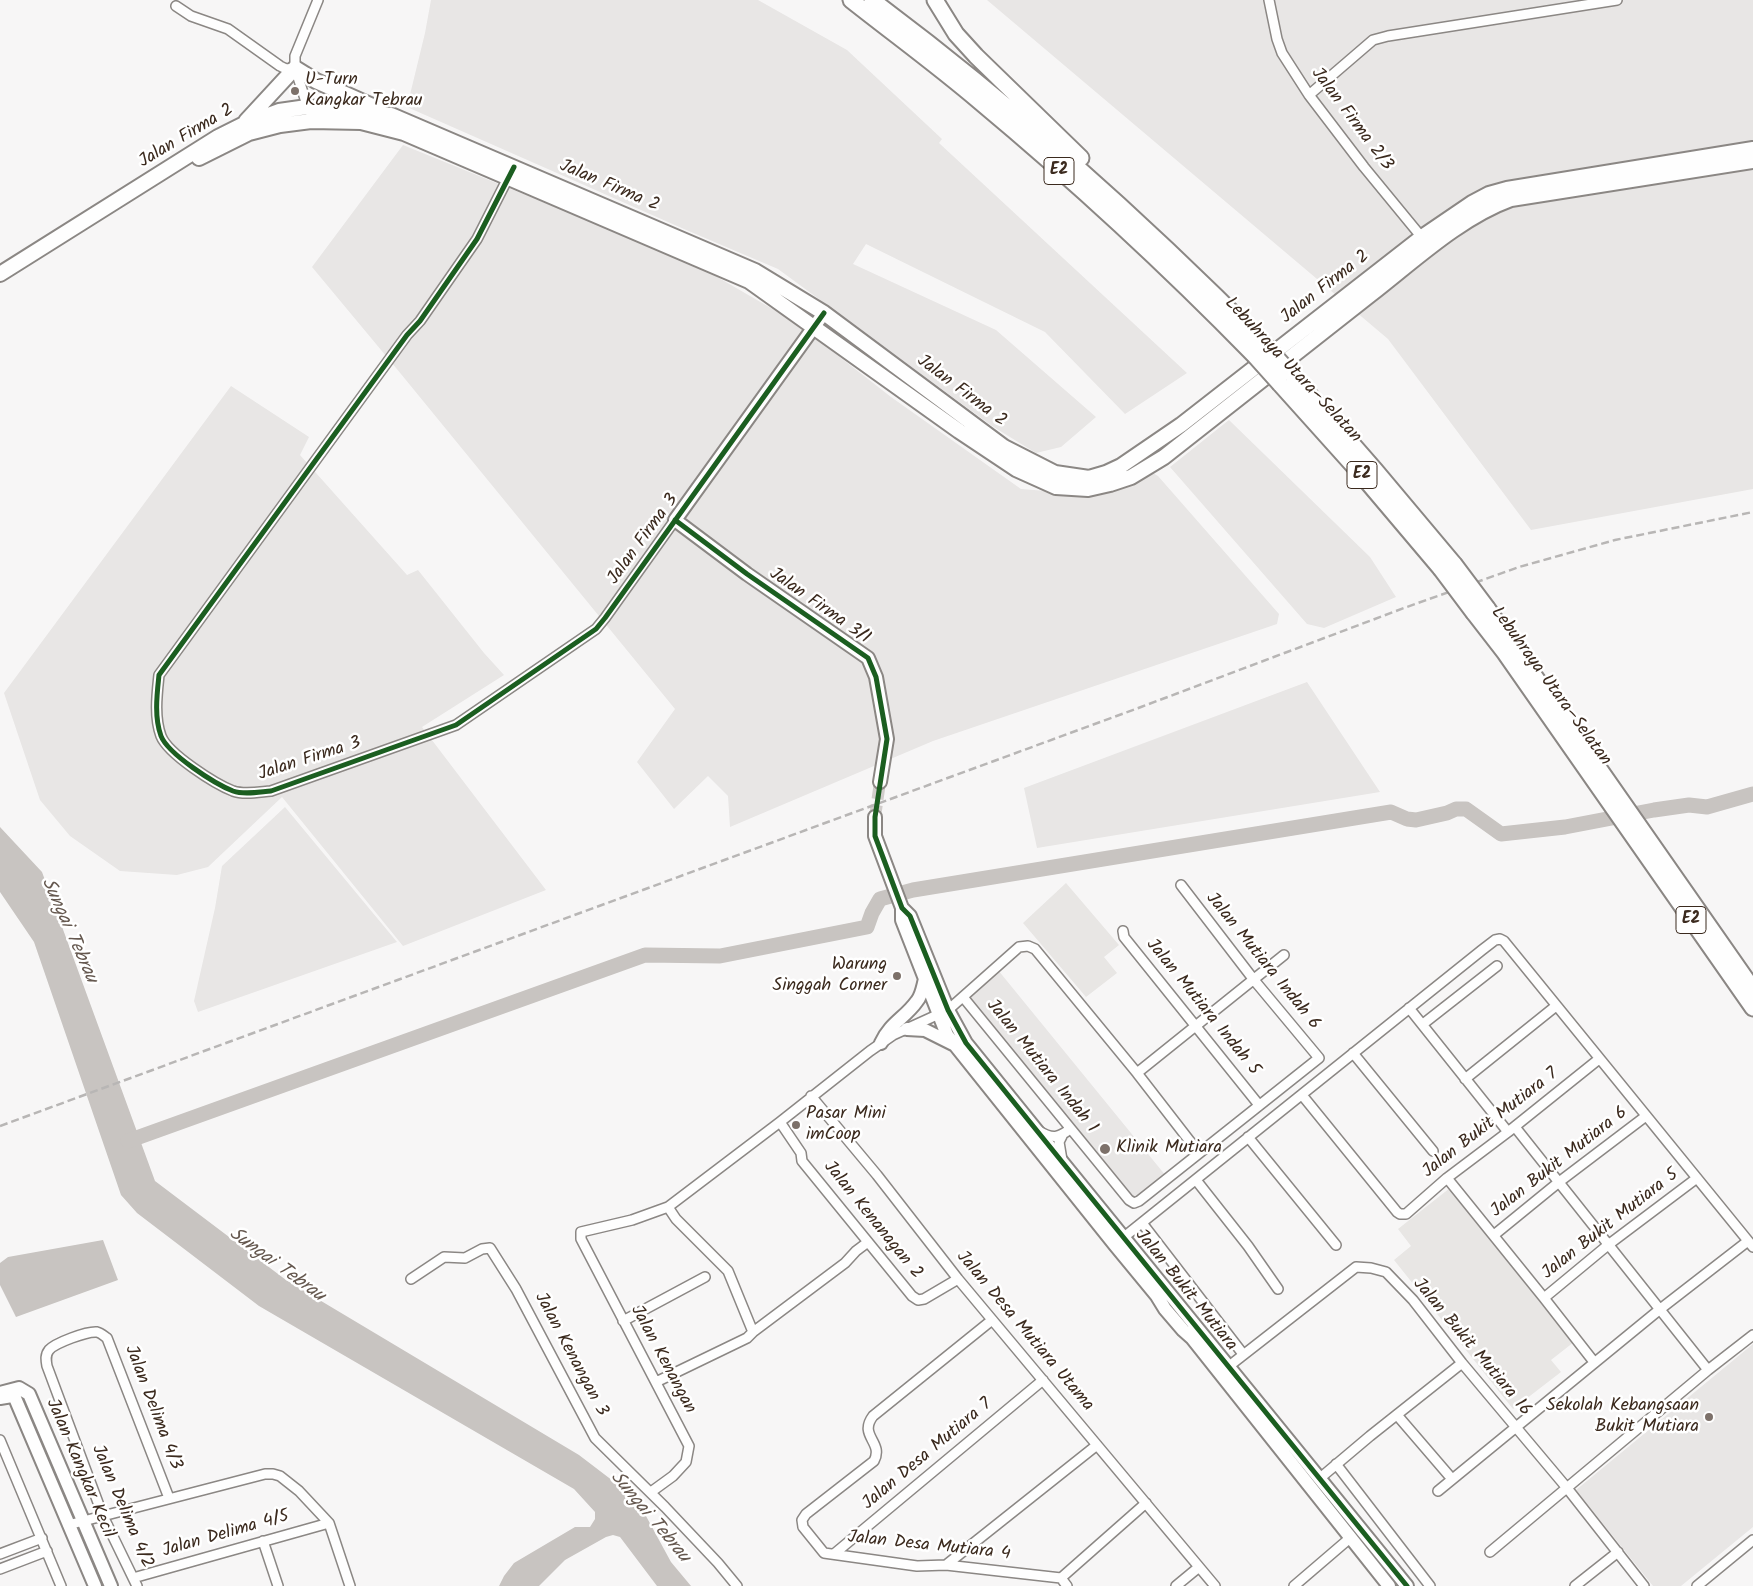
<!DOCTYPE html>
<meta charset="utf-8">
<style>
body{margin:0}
canvas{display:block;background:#f7f6f6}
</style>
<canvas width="1753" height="1586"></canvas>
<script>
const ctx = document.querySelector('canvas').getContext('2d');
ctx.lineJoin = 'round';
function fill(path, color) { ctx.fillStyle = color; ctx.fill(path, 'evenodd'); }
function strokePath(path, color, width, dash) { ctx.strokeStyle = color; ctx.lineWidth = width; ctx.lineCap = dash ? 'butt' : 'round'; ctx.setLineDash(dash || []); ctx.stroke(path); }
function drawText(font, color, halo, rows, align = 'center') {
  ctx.font = font + ' Kalam,sans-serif'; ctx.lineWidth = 5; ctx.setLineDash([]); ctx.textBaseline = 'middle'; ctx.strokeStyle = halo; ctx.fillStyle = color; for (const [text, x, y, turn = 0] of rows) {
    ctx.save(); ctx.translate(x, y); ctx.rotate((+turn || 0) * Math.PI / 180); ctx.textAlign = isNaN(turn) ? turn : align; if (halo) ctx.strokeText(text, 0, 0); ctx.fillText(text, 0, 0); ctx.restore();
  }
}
fill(new Path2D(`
 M431,0h327l89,50 95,89 -3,4 248,230 -62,41 -80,-82 -179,-88 -13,20 143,66 100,87 -35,30 -25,6 -44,-27 -214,-157 -94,-40 -277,-122 18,-74z
 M987,0h766v489l-222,41 -143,-191z
 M403,145l290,118 102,59 96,75 130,92 63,5 67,-22 7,4 121,138 -2,10 -344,117 -203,86 -2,-31 -20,-20 -34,33 -37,-47 38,-53 -274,-335 -89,-107z
 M231,386l78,51 -9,18 107,120 11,-5 66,83 20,22 -82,52 124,163 -143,56 -121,-149 -74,70 -31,8 -57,-4 -50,-35 -30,-36 -36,-107z
 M1229,420l141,137 26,40 -72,31 -17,-4 -137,-157z
 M1307,682l73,110 -343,56 -13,-60z
 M285,807l112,135 -199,70 -4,-11 21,-93 7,-42z
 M998,970l168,206 -35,28 -168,-202z
 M1753,1344v183l-72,59h-28l-77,-96z`), '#e8e6e5');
fill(new Path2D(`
 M1066,883l53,62 -15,12 13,16 -31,24 -63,-74z
 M1450,1188l124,154 -23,18 10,12 -48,37 -119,-149 17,-14 -13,-17z`), '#e8e6e4');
fill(new Path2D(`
 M0,827l42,45 113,309 131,99 293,175 38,29 23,21 31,57 20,24h-34l-37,-49 -7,-2 -7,2 -41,23 -26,26h-40l5,-10 10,-13 61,-36h15l5,-8v-7l-21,-23 -315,-183 -122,-93 -16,-18 -87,-253 -34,-50z
 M103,1240l15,40 -102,37 -16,-32v-22l8,-6z`), '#c8c4c1');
strokePath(new Path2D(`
 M128,1141l517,-186 75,1 147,-29 5,-14 8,-14 33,-9 478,-78 16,7 9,1 31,-7 9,-4h10l35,25 64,-7 89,-17 35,-5 18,2 46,-13`), '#c8c4c1', 15);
strokePath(new Path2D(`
 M875,817l5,-35`), '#d1cdcb', 12, [12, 6]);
const street = new Path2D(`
 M1269,0l8,39 5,14 27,42 55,72 60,73
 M176,6l15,10 37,13 52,37 6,3 9,-1
 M1309,95l64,-55 15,-4 229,-36
 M309,111l-14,-43v-12l23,-56
 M510,174l-33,65 -57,82 -13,14 -248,340c-2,19 -5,42 2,61 7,18 54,48 72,55 11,4 26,1 38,0l185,-66 140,-96 9,-11 70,-98
 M1123,931l1,6 135,168
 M963,997l166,203 5,3 5,-2 180,-143 -65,-78 -73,-95
 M1409,1008l99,124
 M1423,1024l74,-58
 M1353,1053l80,98
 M1137,1073l147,-118
 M1465,1079l91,-73
 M1302,1095l95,117 3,2h6l41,-36 61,-46 91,-73
 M811,1096l66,79 81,104 257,307
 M780,1122l21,31 1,8 110,135 6,4 6,-1 34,-20
 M1515,1127l193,243
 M1039,1131c13,8 20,7 31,-2
 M1062,1136l-3,6 3,18
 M1248,1137l88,108
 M1447,1178l97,120 50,64
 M1196,1180l52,66 30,43
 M668,1207l8,12 52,52 25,61 92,-69 11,-12 12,-9
 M1142,1223l101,131
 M1494,1235l65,-53 87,-66
 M1123,1242l1,-5 358,-287 13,-10 5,-1 4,2 249,306
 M411,1279l33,-22 21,1 17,-9 8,-1 26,41 79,149 70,69 53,56 19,23
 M1544,1298l64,-53 89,-67
 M992,1320l-119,96c-15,20 11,26 1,45l-68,53 -4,6 1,7 21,26 93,13 29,-1 115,13 6,8
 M623,1321l82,-44
 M1224,1370l132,-103 15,1 15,4 27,28 49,63 105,125 77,98
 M656,1382l91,-44 6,-6
 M1397,1415l55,64
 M0,1440l61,146
 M1336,1464l94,122
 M1319,1479l51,-43 92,-73
 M1438,1491l221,-181 89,-69
 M651,1492l22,-16 13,-14 3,-16 -108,-207v-7l51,-12 36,-13 112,-85 90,-71 23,-16 55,-25 71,-63 9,-1 7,3 102,124 62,80
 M68,1525l197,-51h8l7,2 19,15 30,32 21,63
 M263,1541l15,45
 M1490,1552l218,-182 45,-35
 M0,1554l42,-16
 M834,1554l209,-174
 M946,1565l151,-120
 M0,1569l47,-18
 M133,1578l196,-55
 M1061,1578l85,-75
 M137,1586l-34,-70 -56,-150c-1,-6 -2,-11 2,-16 6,-7 38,-19 48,-18 4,1 7,4 10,6l62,160
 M1176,1586l23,-19
 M1294,1586l56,-48
 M1575,1586l43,-34
 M1697,1586l56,-46`);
const secondary = new Path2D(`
 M824,313l-149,207 72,54 121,84 8,19 11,62 -7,43
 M875,817v19l27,72 8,8 38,94 18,33 97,120 344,423
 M902,908v12l45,115 168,210 42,51 8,13 18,21 9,8 197,248
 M907,1029l18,1 28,14
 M881,1043c9,-20 24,-25 36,-42 5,-6 6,-15 8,-22
 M0,1393l19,-5 10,6 82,192
 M0,1398l12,-2 3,2 80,188`);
const primary = new Path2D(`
 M246,121l49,-53 21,13 63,28
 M199,158l50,-25 31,-8 31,-4 50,1 43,11 345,148 210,150 57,38 40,18 32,2 22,-5 21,-7 33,-20c69,-54 137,-108 206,-162 44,-34 89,-77 141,-96l242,-38
 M0,274l218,-137 26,-13 35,-13 28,-4 84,8 364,156 69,42 180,134 51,26 34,5 17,-5 15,-7 60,-41 241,-188 50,-34 17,-9 18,-5 246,-40`);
const highway = new Path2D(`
 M851,0c43,34 87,66 128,101 96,80 188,165 275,254
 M872,0c140,104 270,221 393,345
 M935,0l21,34 20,22 105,102
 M1292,375l83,95 79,94
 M1280,384l79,88 82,97
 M1487,608l266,381
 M1474,613l31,40 248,355`);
strokePath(street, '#8b8784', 12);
strokePath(secondary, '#8b8784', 16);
strokePath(primary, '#8b8784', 18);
strokePath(highway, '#8b8784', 19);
strokePath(street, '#fefefe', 9);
strokePath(secondary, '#fefefe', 12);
strokePath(primary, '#fefefe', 14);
strokePath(highway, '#fefefe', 15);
strokePath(new Path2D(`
 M0,1126l1141,-419 263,-99 115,-41 96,-27 138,-28`), '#b8b6b5', 2.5, [8, 4]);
const highwayBridge = new Path2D(`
 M1265,345l27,30
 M1254,355l26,29
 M1454,564l33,44
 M1441,569l33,44`);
strokePath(highwayBridge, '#8b8784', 19, []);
strokePath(highwayBridge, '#fefefe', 15);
strokePath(new Path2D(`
 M514,167l-37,72 -57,82 -13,14 -248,340c-2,19 -5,42 2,61 7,18 54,48 72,55 11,4 26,1 38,0l185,-66 140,-96 9,-11 219,-305
 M675,520l72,54 121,84 8,19 11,62 -12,78v19l27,72 8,8 38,94 18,33 97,120 344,423`), '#1b5e20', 5);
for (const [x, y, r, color] of [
 [295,91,5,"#7d716a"],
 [897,976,5,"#7d716a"],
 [796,1125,5,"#7d716a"],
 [1105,1149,6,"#7d716a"],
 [1709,1417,5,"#7d716a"]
]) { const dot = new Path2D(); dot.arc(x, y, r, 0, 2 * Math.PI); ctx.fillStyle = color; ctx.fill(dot); strokePath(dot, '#fff', 2); }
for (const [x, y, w] of [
 [1059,171,30],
 [1362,475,30],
 [1691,920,30]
]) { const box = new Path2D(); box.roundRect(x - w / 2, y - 13.5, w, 27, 4); ctx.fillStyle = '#fff'; ctx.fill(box); strokePath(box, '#3b2a1e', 1); }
drawText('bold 16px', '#3b2a1e', null, [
 ["E2",1059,171],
 ["E2",1362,475],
 ["E2",1691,920]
]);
drawText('18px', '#3b2a1e', '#fff', [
 ["U-Turn",305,81],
 ["Kangkar Tebrau",305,102],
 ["Warung",887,966,"right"],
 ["Singgah Corner",887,987,"right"],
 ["Pasar Mini",806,1115],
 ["imCoop",806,1136],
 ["Klinik Mutiara",1116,1149],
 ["Sekolah Kebangsaan",1699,1407,"right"],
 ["Bukit Mutiara",1699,1428,"right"]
], 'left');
drawText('18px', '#3b2a1e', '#fff', [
 ["Jalan Firma 2/3",1351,120,53],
 ["Jalan Firma 2",187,137,-31],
 ["Jalan Firma 2",609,187,23],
 ["Jalan Firma 2",1326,288,-38],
 ["Lebuhraya Utara–Selatan",1292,371,47],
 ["Jalan Firma 2",961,392,37],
 ["Jalan Firma 3",644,540,-54],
 ["Jalan Firma 3/1",819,607,35],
 ["Lebuhraya Utara–Selatan",1550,687,54],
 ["Jalan Firma 3",310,760,-18],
 ["Jalan Mutiara Indah 6",1262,962,51],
 ["Jalan Mutiara Indah 5",1202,1008,51],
 ["Jalan Mutiara Indah 1",1041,1067,51],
 ["Jalan Bukit Mutiara 7",1491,1124,-38],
 ["Jalan Bukit Mutiara 6",1560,1163,-38],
 ["Jalan Kenanagan 2",872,1221,51],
 ["Jalan Bukit Mutiara 5",1611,1225,-38],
 ["Jalan Bukit Mutiara",1185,1291,51],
 ["Jalan Desa Mutiara Utama",1024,1332,50],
 ["Jalan Bukit Mutiara 16",1471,1348,50],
 ["Jalan Kenangan 3",570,1355,62],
 ["Jalan Kenangan",662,1360,62],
 ["Jalan Delima 4/3",152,1408,69],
 ["Jalan Desa Mutiara 7",928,1455,-40],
 ["Jalan Kangkar Kecil",79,1469,67],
 ["Jalan Delima 4/2",121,1507,67],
 ["Jalan Delima 4/5",226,1535,-16],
 ["Jalan Desa Mutiara 4",929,1547,6]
]);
drawText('italic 19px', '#65584f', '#fff', [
 ["Sungai Tebrau",68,931,66],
 ["Sungai Tebrau",276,1266,36],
 ["Sungai Tebrau",649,1518,50]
]);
</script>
